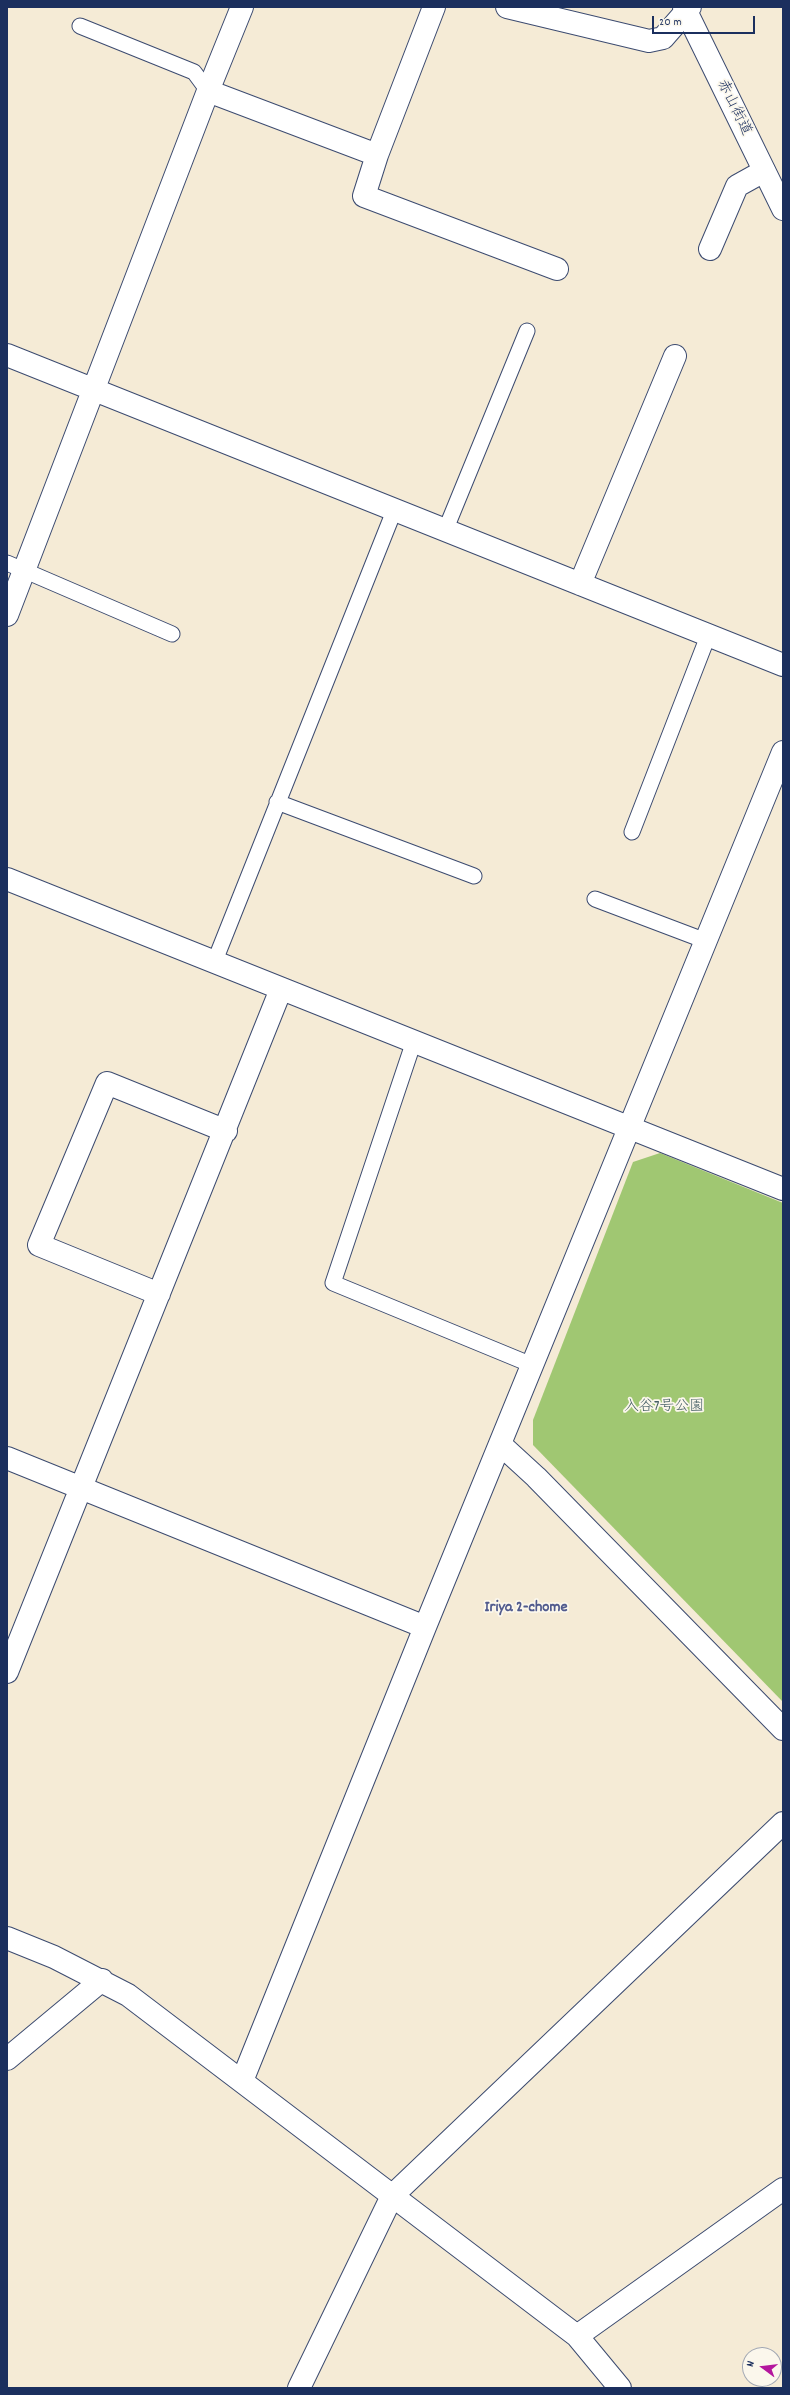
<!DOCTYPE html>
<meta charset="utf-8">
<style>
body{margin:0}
#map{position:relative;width:790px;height:2395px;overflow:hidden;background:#f5ebd6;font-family:Dekko,sans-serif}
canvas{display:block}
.frame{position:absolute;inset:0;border:8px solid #1b2f5e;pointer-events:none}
.north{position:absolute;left:742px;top:2347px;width:40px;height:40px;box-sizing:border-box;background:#fbf7ec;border:1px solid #a1a7b3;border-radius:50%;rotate:285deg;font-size:11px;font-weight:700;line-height:16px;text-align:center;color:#1b2f5e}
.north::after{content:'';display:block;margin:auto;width:14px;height:18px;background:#b5179e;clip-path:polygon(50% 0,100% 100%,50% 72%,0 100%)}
.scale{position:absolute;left:652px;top:16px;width:103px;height:18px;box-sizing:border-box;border:2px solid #1b2f5e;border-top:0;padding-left:5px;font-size:12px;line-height:14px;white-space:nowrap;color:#1b2f5e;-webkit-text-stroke:3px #fbf7ec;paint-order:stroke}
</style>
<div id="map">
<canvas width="790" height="2395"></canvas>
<div class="frame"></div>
<div class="north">N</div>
<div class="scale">20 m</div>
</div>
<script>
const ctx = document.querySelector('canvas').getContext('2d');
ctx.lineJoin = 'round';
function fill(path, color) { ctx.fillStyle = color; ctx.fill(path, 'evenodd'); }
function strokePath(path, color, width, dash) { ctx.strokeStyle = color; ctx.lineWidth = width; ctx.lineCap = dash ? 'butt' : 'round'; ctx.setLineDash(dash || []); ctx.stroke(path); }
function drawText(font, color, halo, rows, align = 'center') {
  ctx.font = font + ' Dekko,"Klee One",sans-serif'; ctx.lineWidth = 3.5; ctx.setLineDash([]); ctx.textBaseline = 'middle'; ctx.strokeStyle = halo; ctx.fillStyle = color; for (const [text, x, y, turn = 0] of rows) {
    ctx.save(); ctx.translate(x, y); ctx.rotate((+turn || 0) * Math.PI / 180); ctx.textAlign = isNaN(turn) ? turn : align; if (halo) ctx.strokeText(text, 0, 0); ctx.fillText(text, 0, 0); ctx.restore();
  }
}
fill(new Path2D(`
 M660,1153l123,50v499l-250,-257v-25l100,-258z`), '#a0c772');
const service = new Path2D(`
 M80,26l114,46 14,19
 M445,531l82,-200
 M7,563l165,71
 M277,802l197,74
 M632,832l76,-196
 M595,899l111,42
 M214,963l180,-452
 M414,1041l-81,242 199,82`);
const minor = new Path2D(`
 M434,7l-57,148 -13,41 193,73
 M507,7l142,34 14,-3 27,-31
 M208,91l169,64
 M710,249l27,-63 27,-15
 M7,355l776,310
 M580,584l95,-228
 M7,615l201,-524 34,-84
 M7,879l776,310
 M159,1294l-120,-49 68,-162 119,48
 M500,1444l36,33 247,252
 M7,1458l418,169
 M7,1672l274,-683
 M7,1938l47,19 74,38 449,341 43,52
 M7,2059l95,-79
 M242,2081l183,-454 358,-875
 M577,2336l206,-147
 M299,2388l93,-192 391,-373`);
const tertiary = new Path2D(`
 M684,7l99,202`);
strokePath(service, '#3c4b70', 17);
strokePath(minor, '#3c4b70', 24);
strokePath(tertiary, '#3c4b70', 24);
strokePath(service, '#fff', 15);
strokePath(minor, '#fff', 22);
strokePath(tertiary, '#fff', 22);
drawText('15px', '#1b2f5e', '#fbf7ec', [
 ["赤山街道",733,108,64]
]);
drawText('15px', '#435d64', '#fbf7ec', [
 ["入谷7号公園",664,1408]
]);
drawText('bold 16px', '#505a8d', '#fbf7ec', [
 ["Iriya 2-chome",526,1609]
]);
</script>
